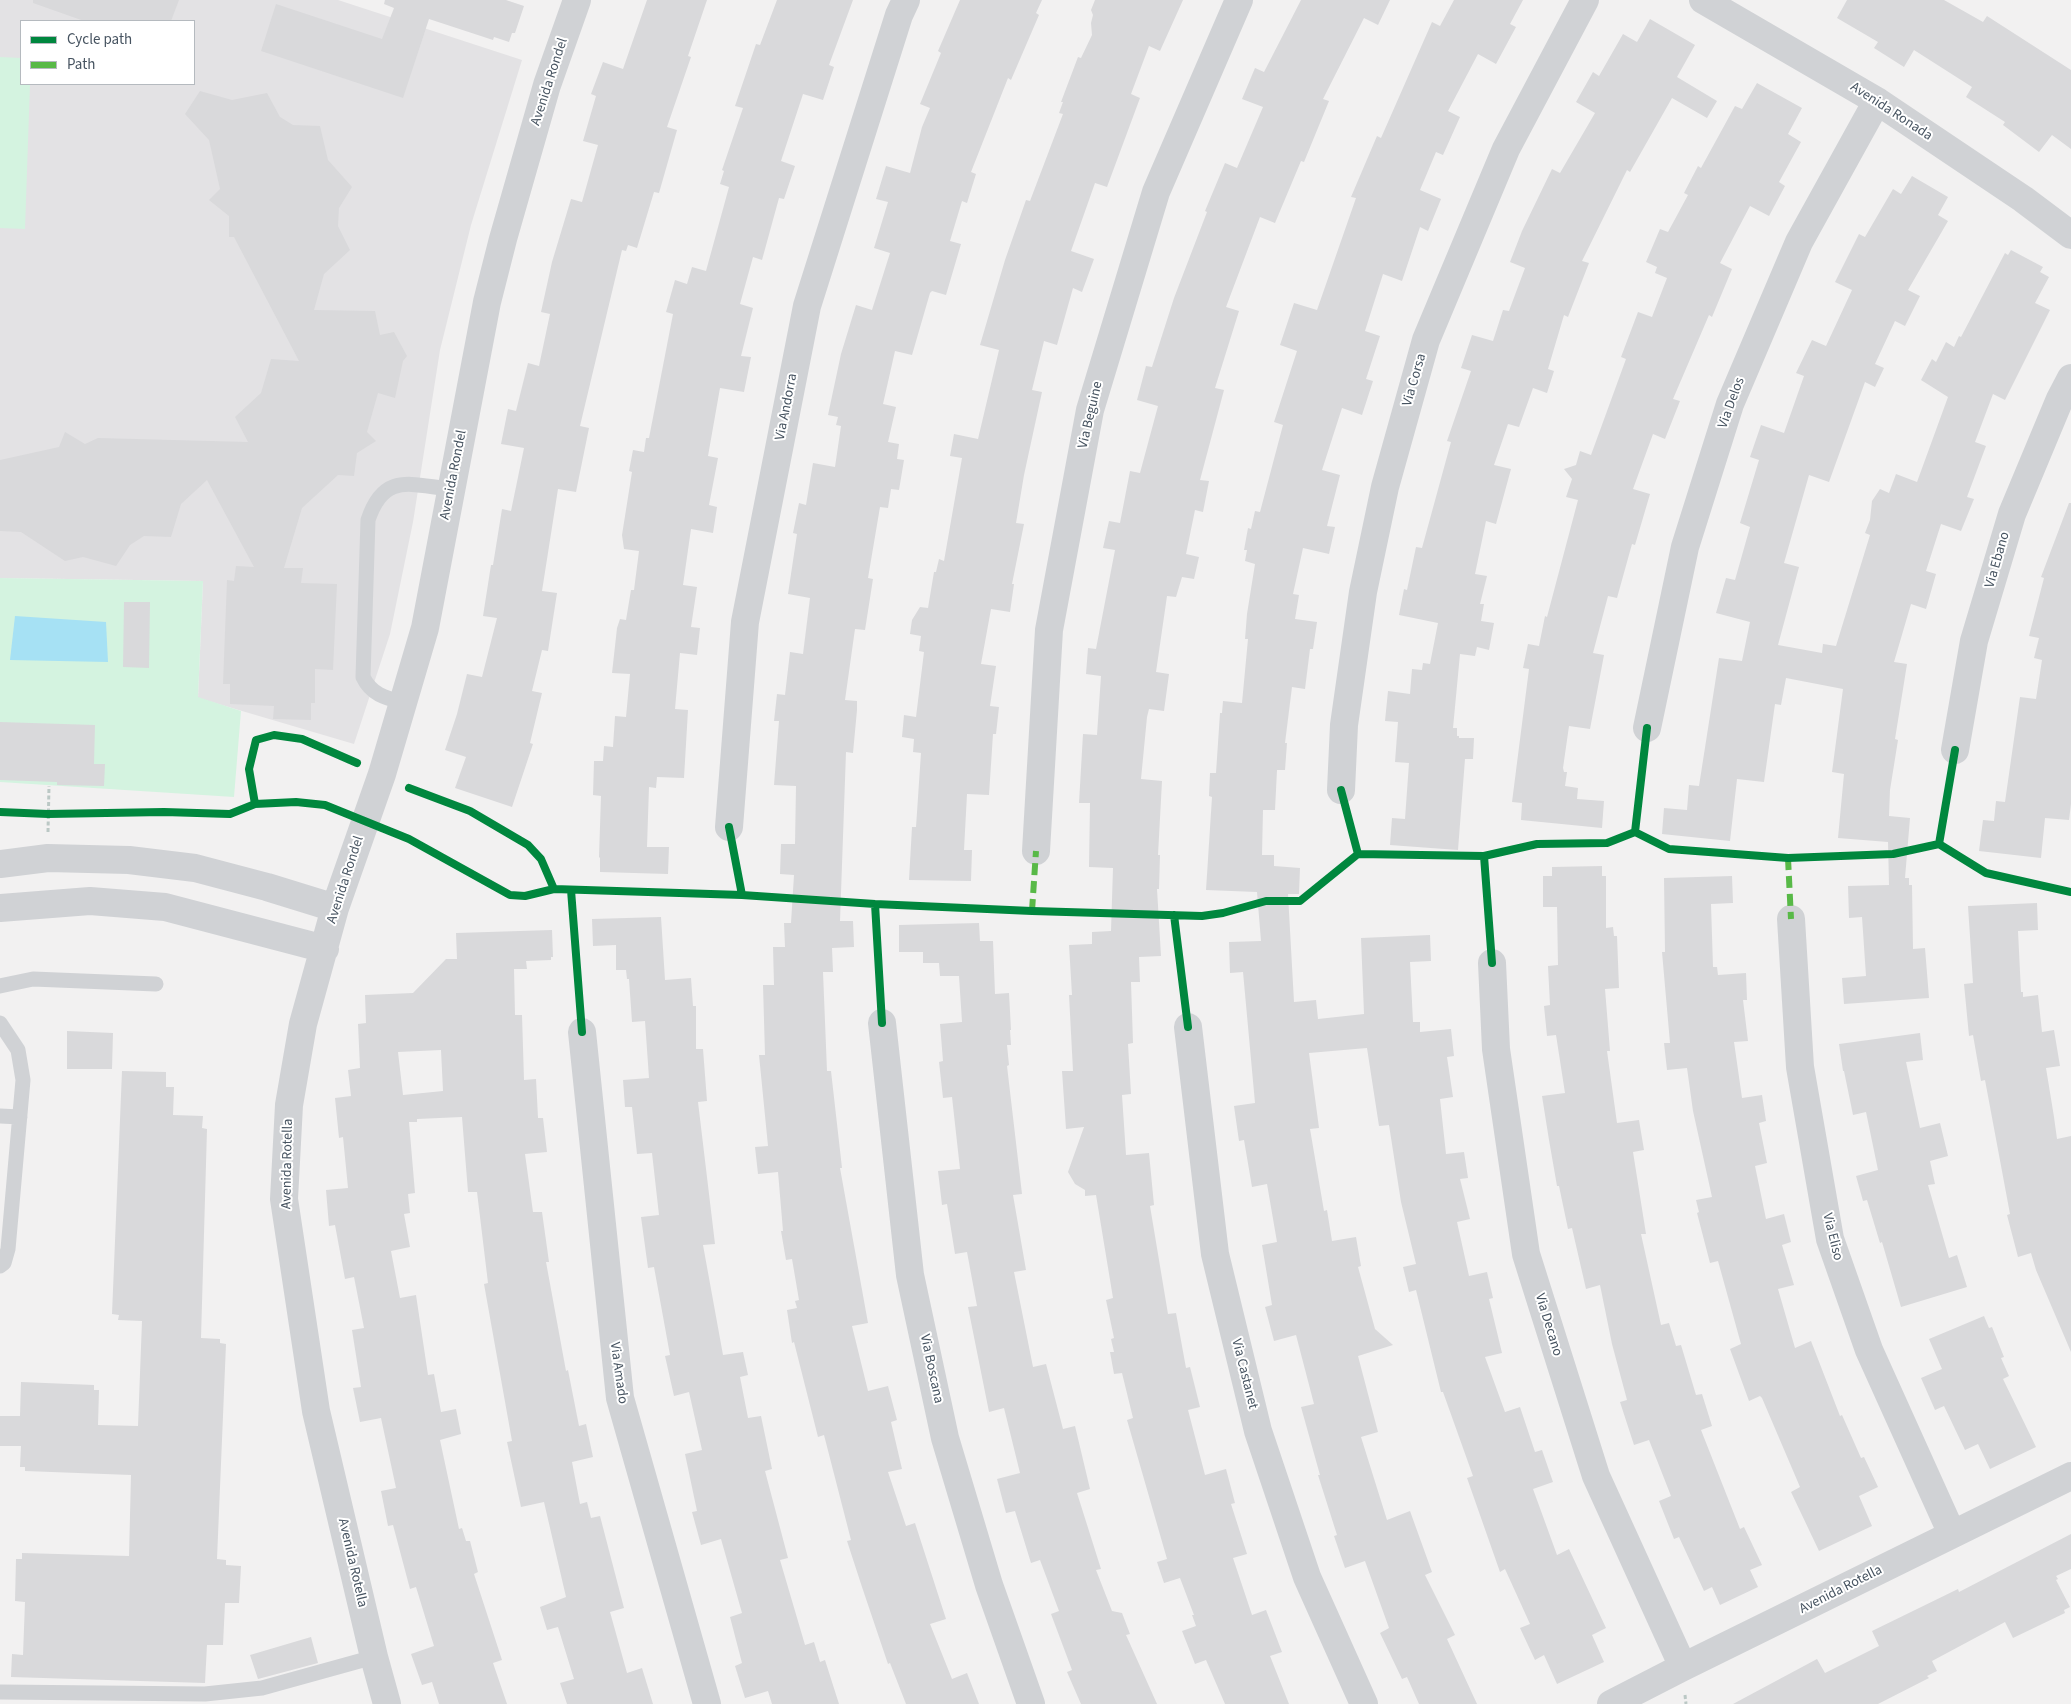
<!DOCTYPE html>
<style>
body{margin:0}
#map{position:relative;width:2071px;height:1704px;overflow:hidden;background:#f2f1f1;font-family:"Source Sans 3",sans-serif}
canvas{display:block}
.legend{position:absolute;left:20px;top:20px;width:175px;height:65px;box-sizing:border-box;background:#fff;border:1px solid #b5babf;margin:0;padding:6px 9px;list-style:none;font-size:15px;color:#465360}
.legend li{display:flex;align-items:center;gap:10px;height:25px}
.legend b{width:25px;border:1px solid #b5babf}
</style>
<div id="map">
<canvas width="2071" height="1704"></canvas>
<ul class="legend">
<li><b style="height:6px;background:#00873e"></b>Cycle path</li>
<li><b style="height:6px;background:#58b947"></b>Path</li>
</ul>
</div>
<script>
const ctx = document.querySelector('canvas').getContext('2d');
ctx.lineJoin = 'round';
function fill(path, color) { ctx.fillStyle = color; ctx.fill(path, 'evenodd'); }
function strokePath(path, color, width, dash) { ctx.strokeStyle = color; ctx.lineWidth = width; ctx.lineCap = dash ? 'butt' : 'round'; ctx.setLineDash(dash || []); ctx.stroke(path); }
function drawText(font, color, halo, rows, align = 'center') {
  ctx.font = font + ' "Source Sans 3",sans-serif'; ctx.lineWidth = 4; ctx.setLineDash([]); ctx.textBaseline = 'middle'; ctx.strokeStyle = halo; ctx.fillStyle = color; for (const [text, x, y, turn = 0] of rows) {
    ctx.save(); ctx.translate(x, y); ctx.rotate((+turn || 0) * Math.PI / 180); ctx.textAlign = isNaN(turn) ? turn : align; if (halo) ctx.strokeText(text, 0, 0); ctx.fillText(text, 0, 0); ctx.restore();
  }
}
fill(new Path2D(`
 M0,0h338l184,60 -51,165 -31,125 -27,172 -23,112 -36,110 -156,-46 5,-117 -203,-3zM21,21h173v63h-173z`), '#e3e2e4');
fill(new Path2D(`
 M0,57l21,1v26h9l-5,145 -25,-1z
 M0,578l203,3 -5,116 43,14 -7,86 -234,-15z`), '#d4f3e0');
fill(new Path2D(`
 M15,616l91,6 2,40 -98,-2z`), '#a6e1f4');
fill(new Path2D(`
 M33,0h146l-8,21h-87l-51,-18z
 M385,0h121l18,6 -9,27h-3l-3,9 -15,-5 -1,3 -64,-21 -26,79 -142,-47 15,-47 106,35 12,-31 -10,-4z
 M647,0h60l-19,56 3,1 -24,70 10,3 -18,63 -5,-1 -17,56 -9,-3 -2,6 -4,-1 -42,176 9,2 -13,64 -18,-3 -16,102 15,2 -9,58 -6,-1 -10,41 10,2 -12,50 3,1 -21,63 -57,-19 11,-31 -21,-7 12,-36 10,-40 15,3 15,-59 -14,-2 8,-51h2l9,-56 9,2 13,-63 -23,-4 7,-35 8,2 12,-48 11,3 11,-52 -9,-2 11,-50 19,-63 11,3 16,-57 -15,-4 13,-45 -5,-2 12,-32 20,7z
 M777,0h76l-24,65 5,2 -11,33 -20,-6 -22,67 14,5 -11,33 -5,-1 -17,62 -9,-3 -13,47 13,4 -12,48 10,1 -7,35 -24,-4 -12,68 10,2 -9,47 8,2 -4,26 -22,-4 -8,56 14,2 -6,40 9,1 -3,27 -17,-2 -5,56 13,1 -4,68 -27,-1 -1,11 -7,-1 -2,60h22l-1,27 -68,-2v-14l-1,-1 2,-61 -8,-1 1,-34h9l1,-15 9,1 2,-31 11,1 4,-43 -18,-1 5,-45 3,-9 6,1 5,-30h3l5,-39 -15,-2 -2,-14 10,-63 -3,-1 4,-21 11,2 2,-14h3l24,-124 -7,-2 9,-32 12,4 5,-17 14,4 23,-84 -9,-3 4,-13 -2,-1 21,-62 -8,-2 21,-62 4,1z
 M960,0h82l-6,13 3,2 -28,65 -3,-2 -37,94 5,2 -9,29 -5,-2 -12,40 11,3 -15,51 -14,-4 -2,2 -18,62 -17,-4 -12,53 13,3 -8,35 11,2 -2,15 7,1 -5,30 -8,-1 -3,19 -8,-1 -12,71 5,1 -8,51 -10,-1 -10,71 12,1v9l-4,43 -7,-1 -6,169h13l1,26 -22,1 1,24h-10l4,99h4l11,97h-2l28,155 -16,3 16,65 20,-5 9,34 -6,2 11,47 -14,3 18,54 9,-3 31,96 -16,5 22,55 15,-6 12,31h-73l-16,-41 -2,1 -26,-77 -15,-46 4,-1 -27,-105 -6,2 -24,-95 -2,1 -5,-33 10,-2 -2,-7 4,-1 -7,-41 -6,1 -5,-29h2l-5,-59 -20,2 -3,-27 13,-1 -9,-91h6l-2,-70h11l-1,-38h12l-1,-24h7l3,-48 -14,-1 1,-30h14l1,-58 -22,-1 5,-64h-5l3,-27 8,1 5,-43 13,2 7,-56 -22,-4 9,-60 -4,-1 6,-30 7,2 7,-42 22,4 6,-41 -5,-1 2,-8 -10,-2 13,-61 15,-49 16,5 18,-57 -16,-5 14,-46 -12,-3 10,-33 24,7 12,-46 8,-19 -10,-4 21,-51 -3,-2z
 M1095,0h88l-23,51 -11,-5 -18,48 9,4 -33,89 -12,-4 -24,68 23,8 -12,33 -9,-4 -16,57 -13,-4 -12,49 10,2 -18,83 -8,48 8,1 -12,60h2l-4,28 -19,-3 -10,55 15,2 -6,40 9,1 -3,27h-3l-4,61 -22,-1 -3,56h8l-1,31 -62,-1 3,-53h4l5,-74 -8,-1 1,-13 -12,-2 2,-22 12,2 8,-65 -5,-1 2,-15 -11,-2 2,-14 8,-13 8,1 6,-36h2l3,-13 5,2 18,-103 -12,-2 4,-22 24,5 21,-89 -19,-5 25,-85 21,-60 4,1 33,-87 -4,-1 4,-11h-2l17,-45 3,1 11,-23 -1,-12 2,-8 -2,-5z
 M1301,0h89l-12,25 -14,-7 -41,81 6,2 -25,61 -3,-1 -26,62 -15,-6 -34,90 13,4 -24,77 9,2 -24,90 9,1 -6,31 -8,-2 -9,44 13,3 -5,22 -12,-2 -6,20 -9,-1 -11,76 13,2 -5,37 -15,-2 -2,8 -6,62 21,2 -4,74h2l-1,34h-2l4,67 -22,1 1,25h-9l2,61 -5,1 3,50 -9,1 4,60 23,-2 5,52 -4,1 18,108 8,-1 10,55 4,-1 10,40 -12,3 17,65 21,-6 9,34 -4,1 16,50 -14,4 19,57 14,-5 16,42 -12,4 19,48h-64l-19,-44 -11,4 -13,-33 14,-5 -4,-11h2l-14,-37 -16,5 -7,-21 10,-3 -40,-139 6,-2 -11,-45 -8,1 -4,-22h4l-3,-13 3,-1 -8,-38 7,-2 -17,-103 -11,1v-6l-10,-6 -7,-12 16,-45 -18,2 -4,-58h11l-4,-76h3l-3,-50 23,-1v-12l19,-1 2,-63 -24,-1 1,-64h-11l4,-69 14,1 4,-59 -15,-2 2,-26 8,1 19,-99 -12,-2 6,-27 11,2 10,-52 10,2 18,-67 -21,-6 9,-34 6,1 22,-69 33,-86 -2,-1 20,-48 12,5 26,-61 -21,-8 13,-31 9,4z
 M1454,0h69l-13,24 6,3 -20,37 -18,-10 -30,57 12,6 -17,38 -7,-3 -16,38 21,9 -13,32 -8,-4 -18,54 -19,-7 -18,57 15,5 -14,43 7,2 -11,34 -20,-7 -20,62 18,5 -13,51 8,1 -6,27 -26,-6 -10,46 6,1 -4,24 22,3 -4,27h-3l-5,40 -13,-2 -7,56h2l-2,27h-8l-2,40h-12l-1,45h12v11l26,2 -1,26h-11l6,108 22,-2 2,19 46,-5 -3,-76 69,-3 1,26 -21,1 3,60h7v10l31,-3 3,27 -7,1 6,40 -13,2 6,55 18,-2 4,26 -8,1 10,40 -13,3 12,54 18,-4 6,26 -4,1 13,54 -17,4 20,55 15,-5 15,45 7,-2 11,32 -20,7 24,66 12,-6 37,79 -14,7 12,27 -47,22 -13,-29 -9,5 -15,-32 10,-4 -25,-55 -5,3 -33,-94 6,-2 -30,-84h-2l-25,-102 -7,2 -6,-25 13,-3 -15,-62 -12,-77 -10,1 -12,-78 -58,5 10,75 -9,1 14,82 3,-1 5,31 24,-4 5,29 -3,1 17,62 18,16 -35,11 20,76 -17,5 26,83 23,-9 22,61 -7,3 30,60 -8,4 30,65h-58l-12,-27 -5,2 -22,-46 9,-5 -24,-67 -20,7 -11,-32 3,-1 -19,-60h2l-19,-68 13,-3 -18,-69 -22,6 -9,-34 7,-2 -10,-60 15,-3 -10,-58 -15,3 -8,-47 -5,1 -5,-35 21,-3 -12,-131 -13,1 -1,-31 32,-1 -4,-49 -51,-2 6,-93 -3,-1 1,-23h6l4,-60h2l1,-12 19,2 6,-64h-3l2,-25 8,-50 -10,-3 2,-11h-3l4,-22 3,1 4,-18 5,1 23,-87 -9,-3 23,-71 -17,-6 14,-42 23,7 39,-112 -5,-1 26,-61 4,2 51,-116 8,4z
 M1847,0h97l39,22 4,-6 84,54v79l-19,-14 -13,17 -36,-27 2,-3 -39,-25 6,-10 -58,-37 -10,17 -30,-19 4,-6 -41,-24z
 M1650,19l45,26 -18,32 40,24 -10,17 -35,-20 -42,74 -3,-2 -45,91 7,2 -21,54 -4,-2 -16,54 6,2 -7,22 -14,-5 -14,39 -11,-3 -14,41 17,4 -15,55 -10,-3 -11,53 12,2 -7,28h4l-3,17 13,2 -5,27 -12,-3 -2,9 -15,-2 -7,74h4v8h2v2h15l-1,21h-8l-7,91 -68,-5 2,-27 13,1 4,-56 -14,-1 3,-40 -13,-1 3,-30 22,3 2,-25 10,1 1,-7 7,1 8,-41 -39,-8 5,-26 3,1 9,-43 6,1 29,-106 -4,-1 24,-70 -10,-3 11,-33 21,6 10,-31 6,1 16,-43 -15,-6 12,-31 30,-62 8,4 35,-60 -19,-11 17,-30 6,4 24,-42 14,8z
 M1757,83l45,25 -14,26 13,8 -22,40 6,4 -16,30 -19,-10 -30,57 12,6 -20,48 -3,-2 -36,84 7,2 -15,38 -12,-5 -20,55 17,5 -15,51 -3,-1 -15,54 -9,-2 -15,57 11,2 -14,74 -21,-3 -6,42 1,4h3l-2,14 13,2 -1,11 27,2 -2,27 -81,-8 1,-17 -10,-1 17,-133 -6,-1 5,-24 11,2 6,-30 2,1 31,-117 -12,-3 6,-18 -8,-10 12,-4 4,-14 11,4 35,-96 -5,-2 17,-45 14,5 15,-39 -12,-5 2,-6 -11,-5 14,-33 8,3 20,-37 -4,-2 14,-27 3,2 34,-62 7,3z
 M200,91l32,9 35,-7 13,24 13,8 27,1 8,34 24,27 -13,21 -1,18 12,24 -26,24 -10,36 61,1 5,24 14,-3 13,24 -4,5 -8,37 -17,-5 -11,39 9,9 -19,12 -3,23 -16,-1 -36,33 -18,60h19l-2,15 36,1 -4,86 -18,-1v34h-4v17l-38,-1 1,-13 -44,-2v-20h-7l4,-104 7,1 2,-15 18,1 -47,-87 -26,24 -10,33 -27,-1 -14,9 -14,21 -33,-9 -18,4 -44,-29 -21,-1v-71l59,-13 6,-15 20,12 13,-6 150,4 -13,-25 26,-24 10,-34 28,2 -65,-124h-5v-21l-20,-16 11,-11 -11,-49 -24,-26z
 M1912,176l36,21 -10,18 10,6 -40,69 12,6 -15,30 -10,-5 -20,43 9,4 -9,19 -10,-5 -36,100 -20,-7 -25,88 15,4 -21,78 44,8 1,-9 13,2 34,-111 -5,-2 5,-13 2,-19 8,-12 9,4 7,-19 21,8 31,-85 -27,-17 11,-21 4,3 10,-20 8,5 5,-11 2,1 44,-84 3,2 3,-5 32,17 -3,5 9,5 -14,26 15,7 -45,90 -12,-6 -18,48 11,4 -19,51 7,2 -13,32 -20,-7 -15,47 10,3 -10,35 -15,-5 -17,58 13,2 -12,75 3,1 -8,50 -1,26 21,2 -5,60h4v7h3l1,64 12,-1 4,50 -85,6 -2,-26 24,-2 -4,-59 -13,1 -1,-32 41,-1 -1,-43 -50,-4 6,-64 -12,-2 11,-83 -57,-11 -5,27 -6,-1 -11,78 -27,-3 -7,62 -68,-7 2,-26 23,2 2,-25 10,1 20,-128 23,3 8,-39 -34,-9 10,-35 9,2 15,-53 -10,-4 19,-63 -9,-3 11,-32 23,8 20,-57 -8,-3 16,-33 14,6 26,-56 -17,-8 24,-48 6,3 28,-48 8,5z
 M2069,503h2v301l-2,16 -24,-2 -4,40 -62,-7 4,-31 11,1 2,-20 9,1 15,-105 16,2 6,-39 -8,-2 5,-20 -10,-2 15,-58 -3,-1z
 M124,602h26l-1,66 -26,-1z
 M0,722l95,3 -1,39h11l-1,22 -47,-1v-3l-57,-2z
 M1602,866v10h4v52l7,-1 1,9h3l2,52 -14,1 5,62h-3l10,72 22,-3 5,30 -11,2 13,82h-5l20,91 8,-2 7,23 5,-1 15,50 6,-1 10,32 -11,4 39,99 4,-2 18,38 -12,5 8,17 -38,18 -8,-18 -8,4 -25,-54 -5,2 -15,-38 12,-5 -22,-56 -15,5 -14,-43 7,-2 -15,-56 -12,-59 -14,4 -14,-61 -4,1 -9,-43h-2l-8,-46 -7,-44 23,-3 -9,-58 -9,1 -3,-30 6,-1 -2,-39 10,-1 -1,-58h-14v-31h9v-9z
 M1732,876l1,27 -22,1 2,63h4l1,8 28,-2 1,27h-4l5,41 -14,1 8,56 20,-3 4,26 -7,2 8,40 -12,3 11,53 18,-5 7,28 -9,3 12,40 -16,4 17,59 16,-7 29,75 2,-1 19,43 3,-1 14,30 -19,9 13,30 -53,25 -28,-59 9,-5 -38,-89 -2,-2 -11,5 -19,-52 11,-5 -23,-83 -8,2 -13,-50 2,-1 -3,-12 16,-3 -19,-86 -6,-43 -20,2 -3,-27h6l-8,-91h3l-1,-74z
 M2037,903l1,27 -20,1 3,61h2v5l15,-2 4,37 12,-2 6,36 -14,2 8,49 3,22 14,-3v216l-35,-82 -5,-17 -13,4 -11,-42 3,-1 -25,-134 -4,1 -8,-46 -4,1 -5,-52 9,-1 -5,-77z
 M661,917l4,63 26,-2 2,28h3v43h7l4,52 -9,1 17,142 -12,1 20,110 20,-3 5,23 -8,2 8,41 13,-2 11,53 -7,2 23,87 -8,2 25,85 9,-3 6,20 5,-2 14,44h-67l-4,-13 -23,7 -10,-32 7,-3 -12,-46 12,-4 -21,-74 -20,6 -9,-33 5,-1 -12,-57 17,-4 -13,-58 -15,4 -9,-40 5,-1 -16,-88 -6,1 -7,-51 18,-2 -7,-62 -15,1 -5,-47h-7l-2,-27 26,-2 -4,-57 -13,1 -3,-43h-2l-1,-9h-10v-25l-23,1 -1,-27z
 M979,923l1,18h13l2,53 14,-1 2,37h-1l1,15h-4l2,20 -2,1 15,128 -9,1 13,75 -12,2 19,95 13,-3 17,65 12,-3 15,63 -13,4 24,76 -5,1 16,41 10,2 8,21 -4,1 31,69h-76l-14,-32 5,-2 -21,-56 8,-3 -19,-51 -9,3 -16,-52 -9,2 -9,-34 23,-6 -16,-65 -15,4 -21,-105 9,-1 -10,-54 -12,2 -8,-50 -5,1 -4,-34 22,-2 -8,-72 -9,1 -4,-36 4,-1 -3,-37 22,-2 -3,-46h-19l-1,-13h-16v-11h-24v-27z
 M552,930l1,27h-2v3l-25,1 1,8h-13l1,46h7l2,65 12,-1 2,39h5l4,34 -22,2 8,58h9l7,50h-3l20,109 2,-1 11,56 7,-2 7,33 -21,5 8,42 7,-2 4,16 9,-2 24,92 -14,4 17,61 15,-5 11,36h-86l-7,-21 14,-4 -16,-52 -11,3 -7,-23 26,-10 -22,-95 -23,5 -14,-65 5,-1 -28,-157 4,-1 -11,-91h-9l-6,-75 -45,2v3h-8l6,71 -7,1 2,19 -6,1 6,33 -19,4 9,47 16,-3 12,80 6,-1 7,38 15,-3 5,25 -21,6 19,89 3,-1 4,13h4l8,31 -4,2 28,86 -9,3 14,41h-68l-7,-22 -10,3 -11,-31 23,-8 -18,-59 -6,2 -17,-64 -5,1 -7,-35 15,-3 -15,-70 -21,4 -7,-34 8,-1 -9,-57 12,-2 -10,-51 -9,2 -10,-54 -6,1 -3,-36 22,-2 -5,-51 -4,1 -4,-40 16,-2 -3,-26 12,-2 -2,-44 8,-1 -1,-28 48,-2 33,-34h11l-1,-26zM441,1050l2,41 -40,4 -5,-43z
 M67,1031l46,2 -1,36h-45z
 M1920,1033l3,27 -17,2 14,66 20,-5 8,33 -18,5 5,23 -7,1 21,73 8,-3 10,32 -66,20 -19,-65 -2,1 -13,-43 -4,1 -7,-25 22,-6 -12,-58 -13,3 -9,-44h-1l-4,-27z
 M122,1071l44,1v15h8l-1,28 30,1 -1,12 5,1 -6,209 19,1v4l6,1 -9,215 9,1v5l15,1 -2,37h-14l-2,42h-16l-2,38 -194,-6 1,-23 11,1 2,-53 -10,-1 1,-42h6v-6l107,3 2,-81 -106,-4v-4h-5l1,-21h-21v-30h20l1,-34 73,3v5h5l-1,35 40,1 4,-105 -24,-1 1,-5 -7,-1z
 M1984,1316l5,12 3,-1 12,30 -3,1 8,18 -6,3 33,68 -46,22 -12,-25 -13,6 -21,-44 -9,4 -14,-32 21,-9 -13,-30z
 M2071,1534v35l-15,7 2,3 -2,1 14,27 -6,3 1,3 -52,25 -8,-16 -73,39 5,10 -10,5 2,2 -51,26h-145l84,-45 8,14 54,-27 -7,-15 86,-42 1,3z
 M311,1637l7,26 -60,16 -8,-24z`), '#d9d9db');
strokePath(new Path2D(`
 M409,788l61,23 58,34 13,14 13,30
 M255,803l-6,-34 7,-29 18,-5 28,4 54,24
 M0,812l48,2 116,-2 66,2 25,-10 41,-2 29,3
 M48,832l1,-46
 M409,839l101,56 15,1 29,-7 188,6 133,9 157,7 170,5 21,-3 43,-12h34l58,-47 126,2 53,-12 70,-1 28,-11 34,17 119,9 105,-4 46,-10 47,29 85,19
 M1685,1695l1,9`), '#bbc8c5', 3, [4, 2.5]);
strokePath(new Path2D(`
 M402,702c-17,-4 -31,-8 -39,-25l5,-157c16,-48 42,-35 83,-31
 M0,986l33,-7 123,5
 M0,1023l18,27 5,30 -15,169 -4,14 -4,3
 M0,1116l20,1
 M0,1692l205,2 57,-6 112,-31`), '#d0d2d5', 15);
strokePath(new Path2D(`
 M1703,0l174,101 146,98 48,36
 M1647,728l38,-181 45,-143 69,-162 78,-141
 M1955,750l19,-109 38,-127 48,-115 11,-21
 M1341,790l3,-65 19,-133 22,-105 41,-147 80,-191 79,-149
 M729,827l16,-205 62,-316 92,-291 7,-15
 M1036,851l13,-221 41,-220 66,-218 83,-192
 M0,864l48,-6 81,2 66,8 72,19 68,21
 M0,908l90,-7 75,6 160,42
 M1791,919l9,148 30,172 39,111 83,184
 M1492,963l4,86 30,205 70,222 87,191
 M882,1023l28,252 35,163 44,147 42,119
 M1188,1027l27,227 43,177 49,146 57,127
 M582,1032l38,366 87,306
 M387,1704l-13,-47 -58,-246 -32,-212 5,-94 14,-81 32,-116 47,-134 43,-146 62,-326 16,-63 44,-154 30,-85
 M1611,1704l72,-37 388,-191`), '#d0d2d5', 28);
strokePath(new Path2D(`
 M1788,858l3,61
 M1032,911l4,-60`), '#58b947', 6, [12, 6]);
strokePath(new Path2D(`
 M409,788l61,23 58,34 13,14 13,30
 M1341,790l17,64
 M255,804l-6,-35 7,-29 18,-5 28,4 55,24
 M0,812l48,2 116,-2 66,2 25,-10 41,-2 29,3 84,34 101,56 15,1 29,-7 188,6 133,9 157,7 170,5 21,-3 43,-12h34l58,-47 126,2 53,-12 70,-1 28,-11 34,17 119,9 105,-4 46,-10 47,29 85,19
 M729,827l13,68
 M1635,832l12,-104
 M1939,844l16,-94
 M1484,856l8,107
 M571,890l11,142
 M875,904l7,119
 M1174,915l14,112`), '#00873e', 8);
drawText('14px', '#465360', '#fff', [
 ["Avenida Rondel",550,82,-72],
 ["Avenida Ronada",1891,112,33],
 ["Via Corsa",1415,380,-74],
 ["Via Delos",1732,403,-70],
 ["Via Andorra",787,407,-79],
 ["Via Beguine",1091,415,-77],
 ["Avenida Rondel",454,475,-79],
 ["Via Ebano",1998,560,-74],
 ["Avenida Rondel",346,880,-72],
 ["Avenida Rotella",288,1164,-89],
 ["Via Eliso",1832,1237,76],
 ["Via Decano",1548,1325,73],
 ["Via Boscana",931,1369,78],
 ["Via Amado",618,1373,82],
 ["Via Castanet",1244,1374,76],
 ["Avenida Rotella",352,1563,77],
 ["Avenida Rotella",1841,1590,-27]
]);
</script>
